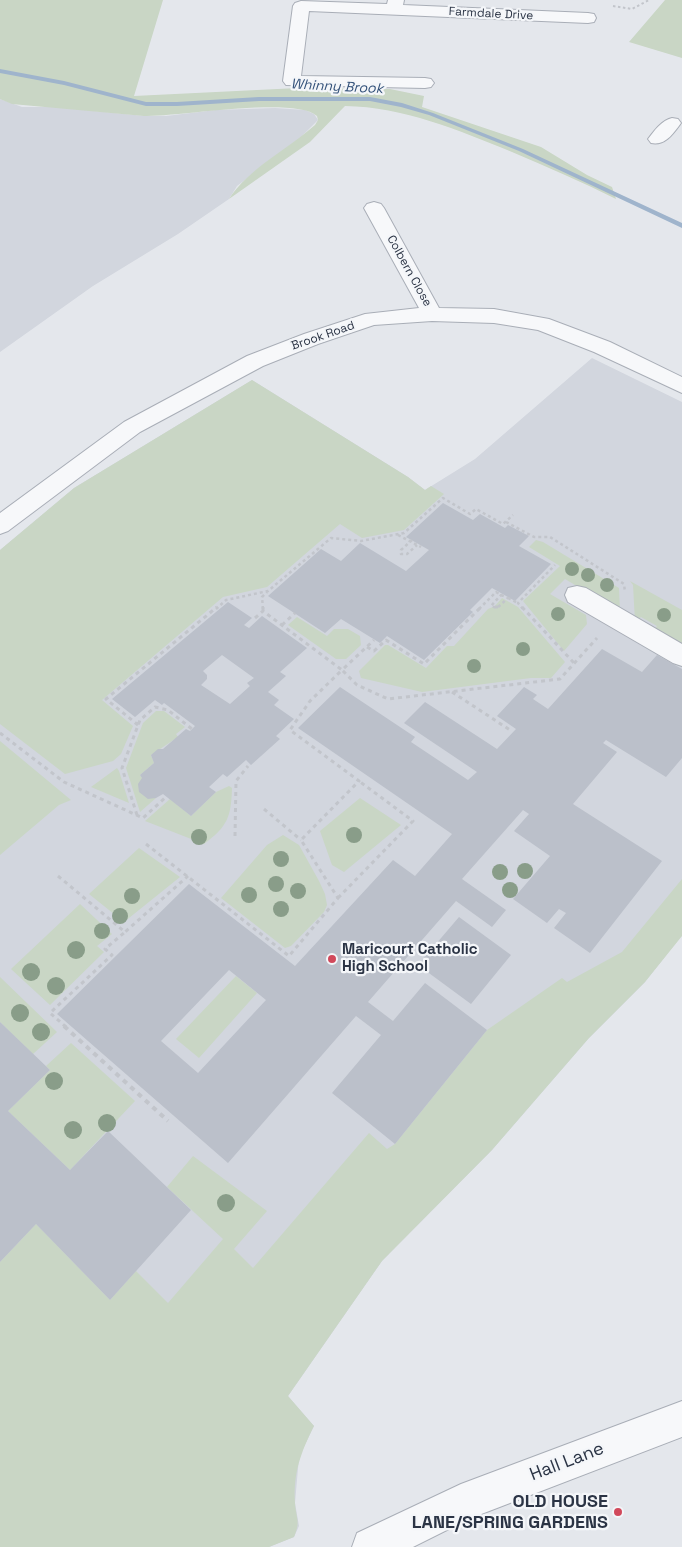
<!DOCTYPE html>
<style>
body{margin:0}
canvas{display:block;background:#e4e7ec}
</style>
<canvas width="682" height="1547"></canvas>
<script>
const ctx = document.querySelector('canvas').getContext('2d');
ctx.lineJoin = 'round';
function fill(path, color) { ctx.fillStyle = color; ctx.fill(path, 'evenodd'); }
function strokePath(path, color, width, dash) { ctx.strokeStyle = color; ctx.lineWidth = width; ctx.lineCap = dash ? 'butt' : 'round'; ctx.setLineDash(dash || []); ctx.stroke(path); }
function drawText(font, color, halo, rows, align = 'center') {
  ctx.font = font + ' "Space Grotesk",sans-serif'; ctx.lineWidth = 4.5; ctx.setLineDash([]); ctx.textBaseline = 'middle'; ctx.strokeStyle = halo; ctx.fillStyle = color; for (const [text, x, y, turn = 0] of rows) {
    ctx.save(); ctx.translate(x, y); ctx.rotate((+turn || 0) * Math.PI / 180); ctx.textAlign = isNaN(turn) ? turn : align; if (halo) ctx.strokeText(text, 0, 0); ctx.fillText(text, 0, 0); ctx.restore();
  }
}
fill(new Path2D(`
 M0,99l22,8h33l89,9h22l50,-6 59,-2 30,2 9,4 4,6 -18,18 -63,48 -8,13 -51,35 -85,52 -93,66z
 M592,358l90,44v533l-37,47 -56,56 -97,112 -110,111 -94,135 26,30 -15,31 -4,46 4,23 -5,11 -25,10h-269v-997l74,-62 178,-108 156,97 17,13 50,-31z`), '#d2d6de');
fill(new Path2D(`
 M0,0h163l-29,96 164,-8 92,1 34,7 -2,11 119,40 46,28 25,12 4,12c-34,-17 -69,-32 -104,-47 -54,-22 -108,-45 -167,-46l-35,36 -81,57c20,-31 58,-49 86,-74l3,-5 -1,-4c-23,-20 -138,1 -173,0l-132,-12 -12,-5z
 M665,0h17v58l-53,-16z
 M252,380l156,97 17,13 6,-4 13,8 -40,36 -42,8 -22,-14 -73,63 -44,10 -121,103 31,26 -12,28 -8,7 -48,13 -65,-50v-174l74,-62z
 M536,540l7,2 76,46 1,24 -55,-33 -15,15 36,21 1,9 -23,27 -41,-50 37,-35 -31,-19z
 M630,581l52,29v39l-30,-17 5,-6 -16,-9 -6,5 -2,-37z
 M502,598l16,9 47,55 -14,16h-20l-109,14 -61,-14 -2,-7 26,-26h3l38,23 21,-22h7l34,-37 7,-3z
 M297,617l30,19 7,-7h14l12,7 1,9 -15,14h-10l-48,-34z
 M156,711h8l21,16 -9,7 2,3 -27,18 3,8 -14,12 16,23 -16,14 -14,-44 17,-45z
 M0,741l71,59 -12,5 -59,50z
 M117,768l2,3 10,32 -38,-16z
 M229,786l3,2c-1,29 -4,38 -28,56l-59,-23 25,-22 21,17 25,-24z
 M360,798l41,27 -57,47 -12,-7 -12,-34z
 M283,835l16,10 20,36 6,13 2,11 -3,7 -33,34 -6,2 -64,-50 46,-53z
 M139,848l41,29 -56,45 -35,-28z
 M682,879v57l-37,46 -56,56 -97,112 -110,111 -94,135 26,30c-13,26 -21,47 -19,77 1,16 6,18 -1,34l-25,10h-269v-285l36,-38 74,76 26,-29 32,32 55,-64 -56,-52 26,-31 74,55 -33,38 19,19 116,-135 18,16 8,-5 92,-114 75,-52 5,4 55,-30z
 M80,904l32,30 -15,12 7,6 -54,53 -39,-36z
 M236,976l21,17 -58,65 -23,-19z
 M0,977l57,55 -24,22 -33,-32z
 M71,1043l64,58 -65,69 -62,-59 42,-41 -4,-4z`), '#c9d6c5');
fill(new Path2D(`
 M0,69l64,12 82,21h31l82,-5h111l32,6 31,10 90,36 159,74v5l-163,-77 -90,-36 -28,-8 -31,-6h-111l-82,5h-31l-82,-21 -64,-12z`), '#9fb4cc');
fill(new Path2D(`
 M443,503l30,17 7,-6 25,14 3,-3 21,11 -10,10 32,18 -36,37 -23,-13 -22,22 3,2 -49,48 -37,-24 -7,7 -39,-24 -16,14 -57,-37 53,-47 20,12 19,-18 46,28 23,-21 -23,-13z
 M228,602l24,16 -8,7 5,3 13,-12 45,32 -27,24 6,4 -18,16 11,8 -5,5 20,14 -18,17 4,3 -29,26 -5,-5 -19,17 -4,-3 -14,13 7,5 -25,24 -28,-22 -7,4 -8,1 -9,-7 -1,-8 4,-6 -2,-3 14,-12 -3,-8 7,-6h5l23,-20 4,2 5,-5 -31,-23 -2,2 -7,-5 -20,17 -23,-18zM222,655l32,23 -7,5 3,3 -20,18 -29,-19 6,-6v-4l-4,-4z
 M602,649l40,23 15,-17 25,14v89l-16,19 -60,-37 -3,3 14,9 -44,52 89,57 -72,92 -36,-25 12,-15 -7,-4 -12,14 -34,-24 37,-43 -36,-25 15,-17 -6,-4 -61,69 44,31 -14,17 -36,-26 -88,101 25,19 32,-38 62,47 -92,114 -63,-51 49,-58 -25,-19 -128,147 -171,-149 132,-130 106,82 98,-106 22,16 37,-42 -154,-106 42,-41 75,50 -4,5 57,38 9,-8 -73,-49 21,-21 72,47 19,-20 -19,-13 27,-29 13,8 -4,4 15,10zM229,970l37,30 -68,73 -37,-32z
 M459,917l52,38 -40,49 -53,-39z
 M0,1022l50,48 -42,41 62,59 38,-39 83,79 -81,90 -74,-76 -36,38z`), '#bbc0ca');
const minor = new Path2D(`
 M388,0h16l-1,5 185,8 6,1 2,4 -2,4 -6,1 -279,-12 -8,65 124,2 6,1 3,4 -3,4 -6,1 -139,-3 -3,-4 10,-75 2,-3 6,-2 86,3z
 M672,118l6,1 3,4c-8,11 -16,23 -30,20l-3,-4c6,-8 14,-19 24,-21z
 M374,202l7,2 3,4 55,100 55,1 55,10 61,23 72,35v16l-88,-41 -56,-22 -44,-7 -62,-2 -58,4 -56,19 -55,22 -123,66 -132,99 -8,3v-21l124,-91 123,-66 57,-22 61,-20 54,-6 -55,-100 3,-4z
 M577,586l9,2 96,56v22l-9,-3 -105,-61 -3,-7 3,-7z
 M682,1401v36l-211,81 -58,29h-61l5,-14 104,-49z`);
strokePath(minor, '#a9aeb7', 2);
strokePath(new Path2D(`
 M613,6l19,3 17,-9`), '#c2c5cb', 2, [2.5, 2.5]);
strokePath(new Path2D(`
 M506,522l28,15h16l74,47 1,8
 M398,535l23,12
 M412,540l-11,10v4h6l10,-9
 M501,595l7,3 -11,10 -6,-2z
 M508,598l10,5
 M216,609l10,-9 42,-9 63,-53 30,3 43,-8 39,-35 27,16 6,-5 27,15 10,-9
 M263,609l-1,-12 5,-5
 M479,609l17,-17 5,3
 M523,609l-5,-6 37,-38`), '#c2c5cb', 2.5, [3, 3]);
strokePath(new Path2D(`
 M263,607v4
 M495,607h3
 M522,607l52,56
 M255,618l8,-7 79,59 32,-30
 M282,625l13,-12
 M367,647l7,4 12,-11 38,24 57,-57
 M452,692l58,38
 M138,725l-32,-26 111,-92
 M0,733l64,49 79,36 24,-22
 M264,809l37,31
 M137,815l-15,-47 18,-48 15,-13 13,3 24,19
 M235,836l1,-55 12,-15
 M146,844l143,112 49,-58 -37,-58 58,-59 -69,-51 20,-29 32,-31 15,15 31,14 172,-20 37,-41
 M58,876l67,56 63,-56
 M338,898l75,-77 -54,-40
 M66,1027l-16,-14 62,-58 -7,-6 20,-17`), '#c2c5cb', 3, [4, 4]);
strokePath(new Path2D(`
 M64,1026l104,95`), '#c2c5cb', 4, [5, 5]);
fill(minor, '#f7f8fa');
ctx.fillStyle = '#899d89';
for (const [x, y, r] of [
 [572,569,7],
 [588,575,7],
 [607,585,7],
 [558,614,7],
 [664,615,7],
 [523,649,7],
 [474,666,7],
 [354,835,8],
 [199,837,8],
 [281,859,8],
 [525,871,8],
 [500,872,8],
 [276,884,8],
 [510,890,8],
 [298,891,8],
 [249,895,8],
 [132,896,8],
 [281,909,8],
 [120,916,8],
 [102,931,8],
 [76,950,9],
 [31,972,9],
 [56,986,9],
 [20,1013,9],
 [41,1032,9],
 [54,1081,9],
 [107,1123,9],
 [73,1130,9],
 [226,1203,9]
]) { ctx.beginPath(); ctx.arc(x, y, r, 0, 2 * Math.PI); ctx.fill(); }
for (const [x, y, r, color] of [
 [332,959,5,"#d1495b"],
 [618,1512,5,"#d1495b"]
]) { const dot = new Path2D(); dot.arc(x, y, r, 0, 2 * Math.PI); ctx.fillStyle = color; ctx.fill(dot); strokePath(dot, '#f4f6f9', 2); }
drawText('12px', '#2b3445', '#f4f6f9', [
 ["Farmdale Drive",491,14,3],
 ["Colbern Close",409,271,61],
 ["Brook Road",323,336,-19]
]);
drawText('italic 14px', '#34527a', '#f4f6f9', [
 ["Whinny Brook",337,87,3]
]);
drawText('bold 15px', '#2b3445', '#f4f6f9', [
 ["Maricourt Catholic",342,950],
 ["High School",342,967]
], 'left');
drawText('18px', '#2b3445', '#f4f6f9', [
 ["Hall Lane",567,1462,-21]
]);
drawText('bold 18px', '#2b3445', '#f4f6f9', [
 ["OLD HOUSE",608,1502],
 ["LANE/SPRING GARDENS",608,1523]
], 'right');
</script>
